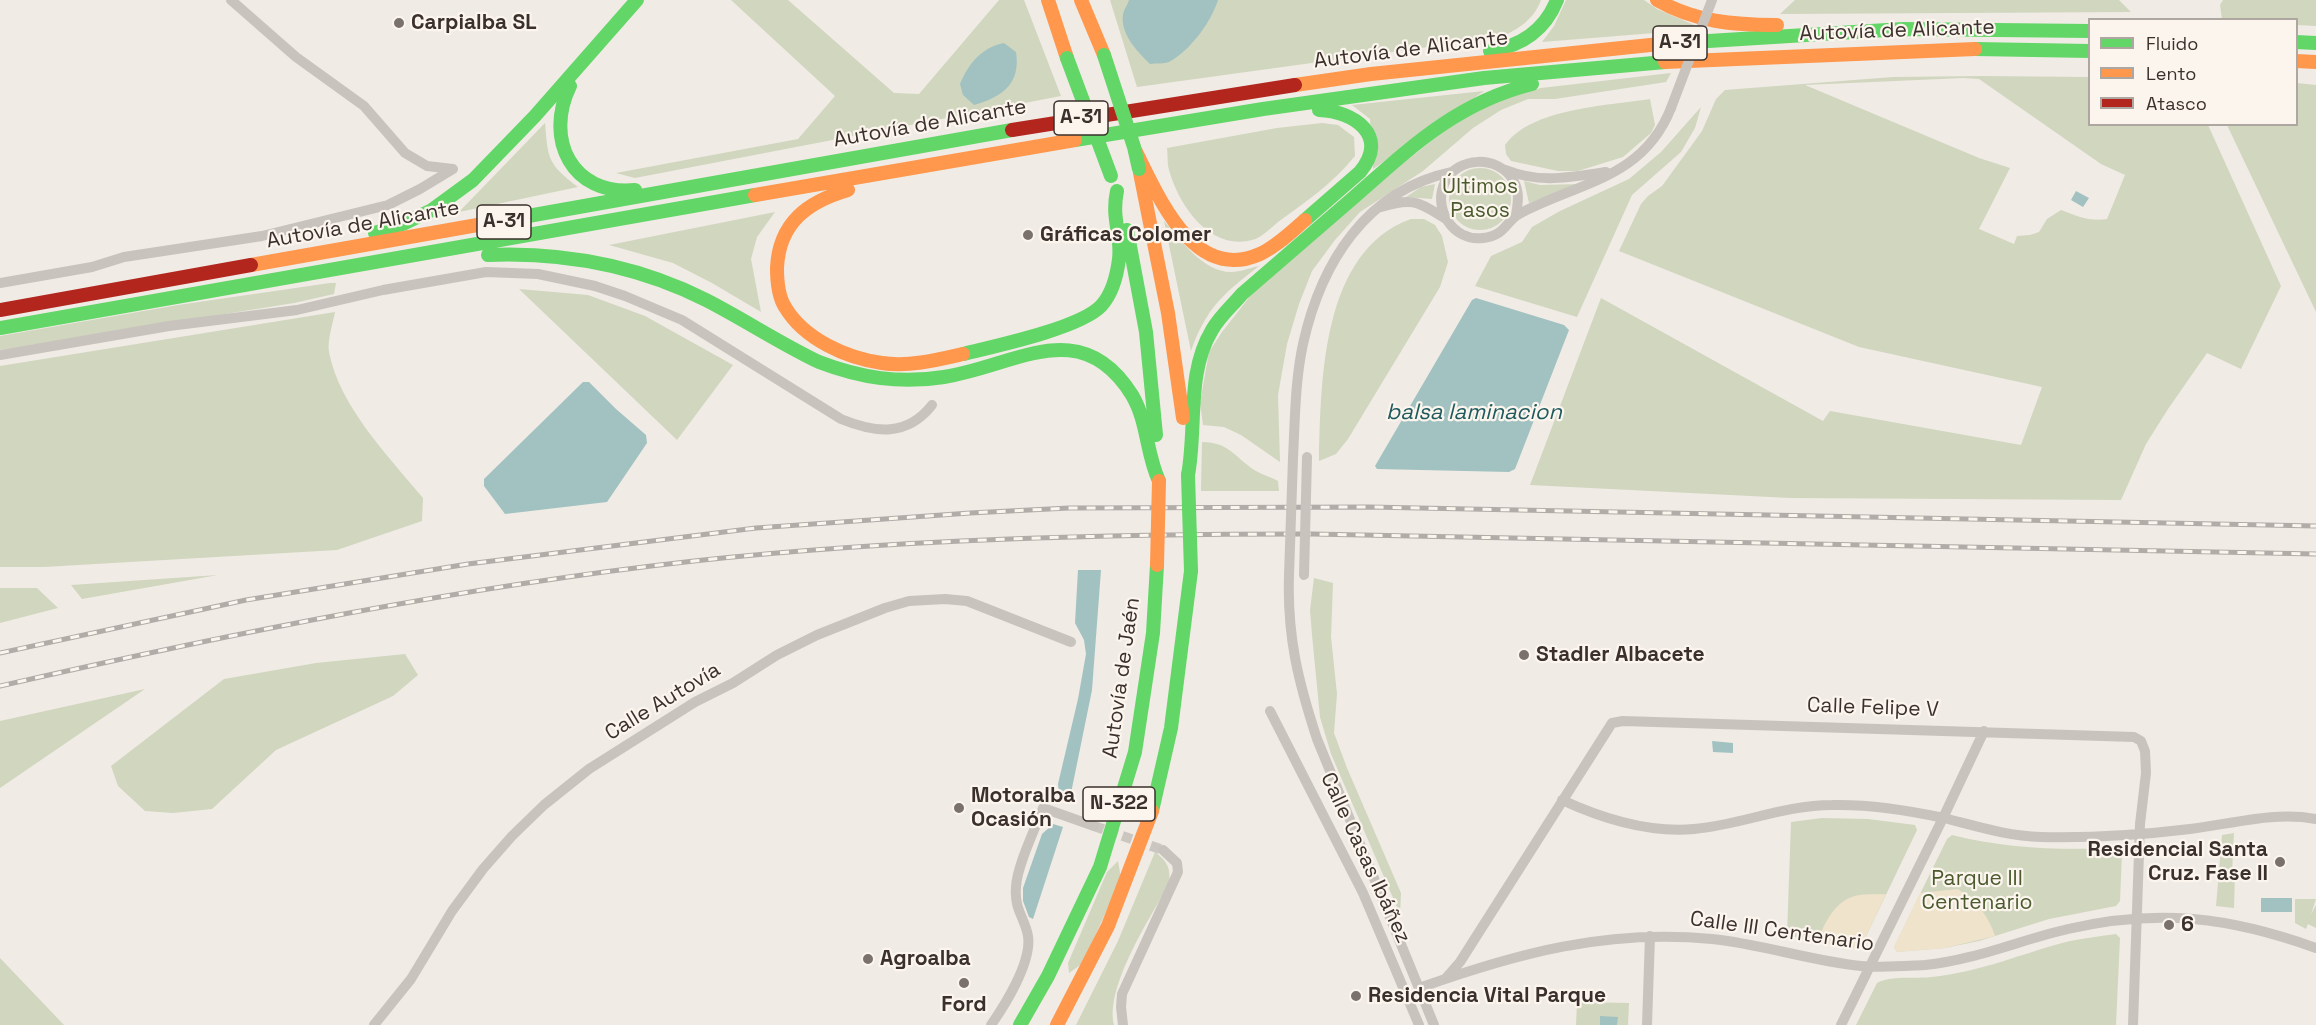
<!DOCTYPE html>
<meta charset="utf-8">
<style>
body{margin:0}
#map{position:relative;width:2316px;height:1025px;overflow:hidden;background:#f0ebe5;font-family:"Space Grotesk",sans-serif}
canvas{display:block}
.legend{position:absolute;left:2088px;top:18px;width:210px;height:108px;box-sizing:border-box;background:#fbf5ee;border:2px solid #aea6a0;margin:0;padding:8px 10px;list-style:none;font-size:18px;color:#3b302b}
.legend li{display:flex;align-items:center;gap:12px;height:30px}
.legend b{width:30px;border:2px solid #aea6a0}
</style>
<div id="map">
<canvas width="2316" height="1025"></canvas>
<ul class="legend">
<li><b style="height:8px;background:#63d668"></b>Fluido</li>
<li><b style="height:8px;background:#ff974d"></b>Lento</li>
<li><b style="height:8px;background:#b3261e"></b>Atasco</li>
</ul>
</div>
<script>
const ctx = document.querySelector('canvas').getContext('2d');
ctx.lineJoin = 'round';
function fill(path, color) { ctx.fillStyle = color; ctx.fill(path, 'evenodd'); }
function strokePath(path, color, width, dash) { ctx.strokeStyle = color; ctx.lineWidth = width; ctx.lineCap = dash ? 'butt' : 'round'; ctx.setLineDash(dash || []); ctx.stroke(path); }
function drawText(font, color, halo, rows, align = 'center') {
  ctx.font = font + ' "Space Grotesk",sans-serif'; ctx.lineWidth = 4.5; ctx.setLineDash([]); ctx.textBaseline = 'middle'; ctx.strokeStyle = halo; ctx.fillStyle = color; for (const [text, x, y, turn = 0] of rows) {
    ctx.save(); ctx.translate(x, y); ctx.rotate((+turn || 0) * Math.PI / 180); ctx.textAlign = isNaN(turn) ? turn : align; if (halo) ctx.strokeText(text, 0, 0); ctx.fillText(text, 0, 0); ctx.restore();
  }
}
fill(new Path2D(`
 M731,0h57l106,93 25,1 80,-94h25l37,96 -426,82 -19,-5 182,-34 37,-43z
 M1110,0h431c-7,19 -22,29 -40,37l-364,50z
 M1566,0h78l13,9 37,16 -2,5 -150,12 12,-16z
 M1795,0h324l12,12 -351,2z
 M2223,0h93v26l-19,-1 -1,-5 -74,-1 -2,-14z
 M1671,73l-5,9 -111,17h-27l-27,11 -28,18 -50,43 -63,41 -25,28 -23,31 -13,33 -12,40 -9,51 2,67 -39,-27 -17,-8 -21,-2 -3,-22 9,-51 13,-20 29,-37 150,-130 61,-48 49,-21 30,-8z
 M1981,76l108,1 1,47 118,1 73,161 -40,83 -34,-16 -39,56 -22,35 -25,56 -331,-2 -260,-13 71,-187 222,123 7,-10 191,34 21,-58 -183,-40 -240,-96 22,-47 7,-8 14,-10 40,-55 14,-32 9,-9 168,-13zM1963,78l16,1 122,85 24,11 -18,44c-16,3 -31,-3 -46,-9l-14,9 -8,13 -9,3 -13,1 -3,8 -35,-15 31,-61 -31,-10 -174,-73z
 M2297,83l19,2v227l-89,-187 69,-1z
 M1484,91l-111,78 -3,-50 -18,-14z
 M1650,99l5,26 -4,8 -28,24 -45,14h-20l-47,-10 -5,-7 -1,-9c27,-37 101,-39 145,-46z
 M1701,107l-6,21 -14,24 -49,43 -55,122 -102,-31 16,-30 31,-14 10,-15 28,-16 69,-32 32,-27z
 M545,123c3,37 3,41 33,64l-119,25z
 M1322,123l16,2 16,12 1,19c-23,28 -48,45 -77,66 -7,6 -17,16 -26,18 -42,11 -73,-34 -83,-70 -2,-7 -1,-15 -2,-22l110,-20z
 M1449 199a31 31 0 1 1 62 0a31 31 0 1 1-62 0Z
 M1524,181l16,4 40,-1 -51,19z
 M1435,184l-3,15 -26,-2 15,-10z
 M775,212l-18,25 -6,22 10,53 -49,-29 -39,-20 -64,-18z
 M1411,219h13l11,6 7,11 6,26 -8,25 -92,152 -12,15 -17,7c2,-79 2,-210 92,-242z
 M1164,221c17,19 39,51 67,51 9,0 19,-4 28,-6 -35,27 -53,42 -68,85z
 M330,283h6l-2,11 -40,9 -294,47v-14l178,-31z
 M519,289l69,6 57,21 88,49 -56,75z
 M335,312c-2,11 -8,29 -6,40 10,54 60,105 94,146l-1,23 -85,29 -293,17h-44v-201z
 M1202,442c28,0 34,17 54,29 7,4 15,6 22,10l1,10h-78z
 M218,575l-136,24 -11,-14z
 M1314,578l19,5 -2,54 6,57 -3,39 13,35 54,125 -1,21 -69,-160 -11,-37 -8,-82 -2,-25z
 M0,588h37l21,20 -58,15z
 M405,654l13,21 -25,21 -117,54 -64,59 -39,4 -28,-2 -27,-25 -7,-20 113,-87 92,-16z
 M145,689l-145,99v-67z
 M1822,818l46,1 47,6 2,5 -56,117 -49,-6 -25,-6 4,-113z
 M2234,833l-2,40 3,1 -1,34 -18,-2 6,-71z
 M1952,835c57,14 107,15 165,13l5,5 -2,48 -4,5 -67,13 -70,22 -34,7 -48,4 -3,-5 53,-108z
 M1155,852c12,9 16,16 14,31 -19,36 -64,103 -55,142h-38l42,-84z
 M1118,861l3,17 -38,85 -14,10 -1,-10 39,-91z
 M2295,899h21l-5,15 5,-9v23l-8,-4 -2,5 -11,-6z
 M2116,934l4,4 -4,87h-260l21,-42c14,-8 38,-4 54,-6 51,-5 91,-24 139,-36 15,-3 31,-5 46,-7z
 M0,958l64,67h-64z
 M1577,1002l52,1 -1,22h-52z`), '#d1d6bf');
fill(new Path2D(`
 M1958,889c18,12 31,27 37,47l-50,12 -48,4 -3,-5 26,-54z
 M1886,894l-25,53 -5,2 -38,-6c4,-17 16,-40 34,-46 9,-4 24,-2 34,-3z`), '#efe3cc');
fill(new Path2D(`
 M1129,0h89c-7,22 -28,51 -49,62 -5,2 -13,1 -19,2 -13,-13 -30,-30 -27,-50 1,-5 5,-10 6,-14z
 M1004,43l12,9c5,32 -14,45 -42,53l-11,-10 -3,-11c9,-21 21,-36 44,-41z
 M2076,191l13,7 -6,9 -12,-7z
 M1476,298l88,27 5,5 -54,139 -6,3 -132,-3 -2,-3 97,-166z
 M583,382h6l27,27 30,26 1,8 -40,59 -102,12 -21,-28v-7z
 M1078,570h23l-9,120 -23,113 -9,-2 -2,-17 20,-85 8,-45 -2,-14 -9,-17z
 M1712,741l21,2v10l-20,-1z
 M1053,824l10,3 -30,92 -4,-2 -6,-16v-13l19,-54z
 M2261,898h31v14h-31z
 M1600,1016l18,1 -1,8h-17z`), '#a1c2c1');
strokePath(new Path2D(`
 M1094,826l69,24`), '#ccc6c0', 10, [10, 5]);
strokePath(new Path2D(`
 M231,0l65,57 68,49 41,47 22,13 26,3
 M1506,170c34,14 65,7 100,2
 M1381,207c33,-10 37,-5 65,12
 M1516,215c2,-12 4,-24 -3,-35 -15,-25 -55,-24 -68,2 -13,26 8,60 38,56 22,-2 23,-17 36,-24 60,-32 124,-35 152,-106
 M0,283l92,-16 32,-10 138,-21 126,-31 32,-16 33,-20
 M0,355l169,-29 128,-16 86,-20 103,-18 52,2 57,12 30,10 57,24 159,99c34,14 66,18 91,-14
 M1293,458c2,-38 2,-77 10,-114 18,-81 63,-154 149,-172
 M1289,575c-2,61 9,106 28,164l117,286
 M1270,711l93,182 56,132
 M1562,800c41,19 87,33 132,29 46,-4 90,-24 138,-24 38,-1 75,5 112,13 32,8 63,18 97,19 50,1 100,-2 149,-8 42,-5 84,-18 126,-10
 M1446,978l14,-16 152,-239 11,-2 511,16 7,4 4,10 1,22 -6,51 -7,201
 M1419,988c99,-35 187,-59 293,-49 50,5 99,22 149,27 21,2 44,0 64,-1 50,-5 95,-25 143,-36 90,-21 162,-12 248,19
 M374,1025l37,-46 41,-68 31,-42 29,-33 32,-31 45,-36 106,-67 38,-19 44,-28 40,-20 68,-27 24,-7 36,-2 22,2 104,41
 M991,1025c14,-20 41,-63 37,-89 -3,-18 -14,-26 -12,-49 1,-21 19,-58 27,-79l51,18
 M1123,1025l-2,-18 1,-13 56,-122 -1,-9 -14,-13
 M1647,1025l3,-89
 M1841,1025l102,-207 41,-87`), '#c9c3be', 10);
strokePath(new Path2D(`
 M2296,42l20,1
 M1660,44l243,-15 187,2
 M1975,49l115,2
 M1490,51c32,-5 55,-21 67,-51
 M570,86c-26,53 2,110 65,104
 M1075,140l188,-31 221,-31 181,-16
 M1305,220l55,-48c30,-36 -6,-61 -41,-62
 M483,224l529,-94
 M1127,230l19,102 10,103
 M375,233l30,-10 27,-13 41,-30 62,-64 102,-116
 M488,255c76,-3 150,11 218,45 39,20 75,44 113,62 42,16 81,22 125,15 71,-11 137,-64 188,18 16,27 14,58 27,86
 M0,328l755,-133
 M963,354c33,-8 117,-26 138,-48 12,-13 16,-31 18,-47 3,-24 -8,-40 -2,-68
 M1188,475c9,-48 -2,-102 24,-145 8,-14 20,-24 30,-36 37,-32 74,-64 111,-96 57,-50 103,-95 179,-114
 M1152,811l19,-83 20,-157
 M1020,1025l28,-49 52,-109 35,-115 18,-119 4,-68`), '#63d668', 14);
strokePath(new Path2D(`
 M1048,0l19,58
 M1081,0l23,55
 M1657,0c38,22 77,25 120,25
 M2296,61l20,1
 M1665,62l310,-13
 M1295,85l76,-11 289,-30
 M1135,150c23,45 58,134 125,104 17,-8 31,-22 45,-34
 M1140,173l28,140 15,105
 M848,190c-41,12 -69,33 -71,78 0,13 1,28 8,39 19,32 61,51 97,56 27,4 55,-3 81,-9
 M755,195l320,-55
 M251,265l232,-41
 M1057,1025l51,-99 44,-115`), '#ff974d', 14);
strokePath(new Path2D(`
 M1012,130l283,-45
 M0,310l251,-45`), '#b3261e', 14);
const rail = new Path2D(`
 M0,653l246,-53 222,-36 288,-36 214,-15 99,-5 300,-1 947,19
 M0,686c229,-52 460,-99 694,-125 203,-22 414,-27 618,-27l1004,20`);
strokePath(rail, '#b1aca8', 5);
strokePath(rail, '#fbf5ee', 3, [9]);
strokePath(new Path2D(`
 M1671,108l41,-108
 M1289,575l4,-117
 M1304,575l3,-118`), '#c9c3be', 10);
strokePath(new Path2D(`
 M1104,55l30,92 5,22
 M1067,58l44,118
 M1188,475l3,96`), '#63d668', 14);
strokePath(new Path2D(`
 M1157,565l2,-84`), '#ff974d', 14);
for (const [x, y, r, color] of [
 [399,23,6,"#7a716c"],
 [1028,235,6,"#7a716c"],
 [1524,655,6,"#7a716c"],
 [959,808,6,"#7a716c"],
 [2280,862,6,"#7a716c"],
 [2169,925,6,"#7a716c"],
 [868,959,6,"#7a716c"],
 [964,983,6,"#7a716c"],
 [1356,996,6,"#7a716c"]
]) { const dot = new Path2D(); dot.arc(x, y, r, 0, 2 * Math.PI); ctx.fillStyle = color; ctx.fill(dot); strokePath(dot, '#fbf5ee', 2); }
for (const [x, y, w] of [
 [1680,43,54],
 [1081,118,54],
 [504,222,54],
 [1119,804,72]
]) { const box = new Path2D(); box.roundRect(x - w / 2, y - 17, w, 34, 4.5); ctx.fillStyle = '#fbf5ee'; ctx.fill(box); strokePath(box, '#3b302b', 1.5); }
drawText('bold 20px', '#3b302b', null, [
 ["A-31",1680,43],
 ["A-31",1081,118],
 ["A-31",504,222],
 ["N-322",1119,804]
]);
drawText('bold 21px', '#3b302b', '#fbf5ee', [
 ["Carpialba SL",411,23],
 ["Gráficas Colomer",1040,235],
 ["Stadler Albacete",1536,655],
 ["Motoralba",971,796],
 ["Ocasión",971,820],
 ["Residencial Santa",2268,850,"right"],
 ["Cruz. Fase II",2268,874,"right"],
 ["6",2181,925],
 ["Agroalba",880,959],
 ["Residencia Vital Parque",1368,996],
 ["Ford",964,1005,"center"]
], 'left');
drawText('21px', '#3b302b', '#fbf5ee', [
 ["Autovía de Alicante",1897,31,-2],
 ["Autovía de Alicante",1411,50,-7],
 ["Autovía de Alicante",930,124,-10],
 ["Autovía de Alicante",363,225,-10],
 ["Autovía de Jaén",1122,678,-82],
 ["Calle Autovía",663,702,-31],
 ["Calle Felipe V",1873,708,2],
 ["Calle Casas Ibáñez",1365,858,65],
 ["Calle III Centenario",1782,932,8]
]);
drawText('21px', '#4a5a2e', '#fbf5ee', [
 ["Últimos",1480,187],
 ["Pasos",1480,211],
 ["Parque III",1977,879],
 ["Centenario",1977,903]
]);
drawText('italic 22px', '#1f5a5e', '#fbf5ee', [
 ["balsa laminacion",1474,413]
]);
</script>
